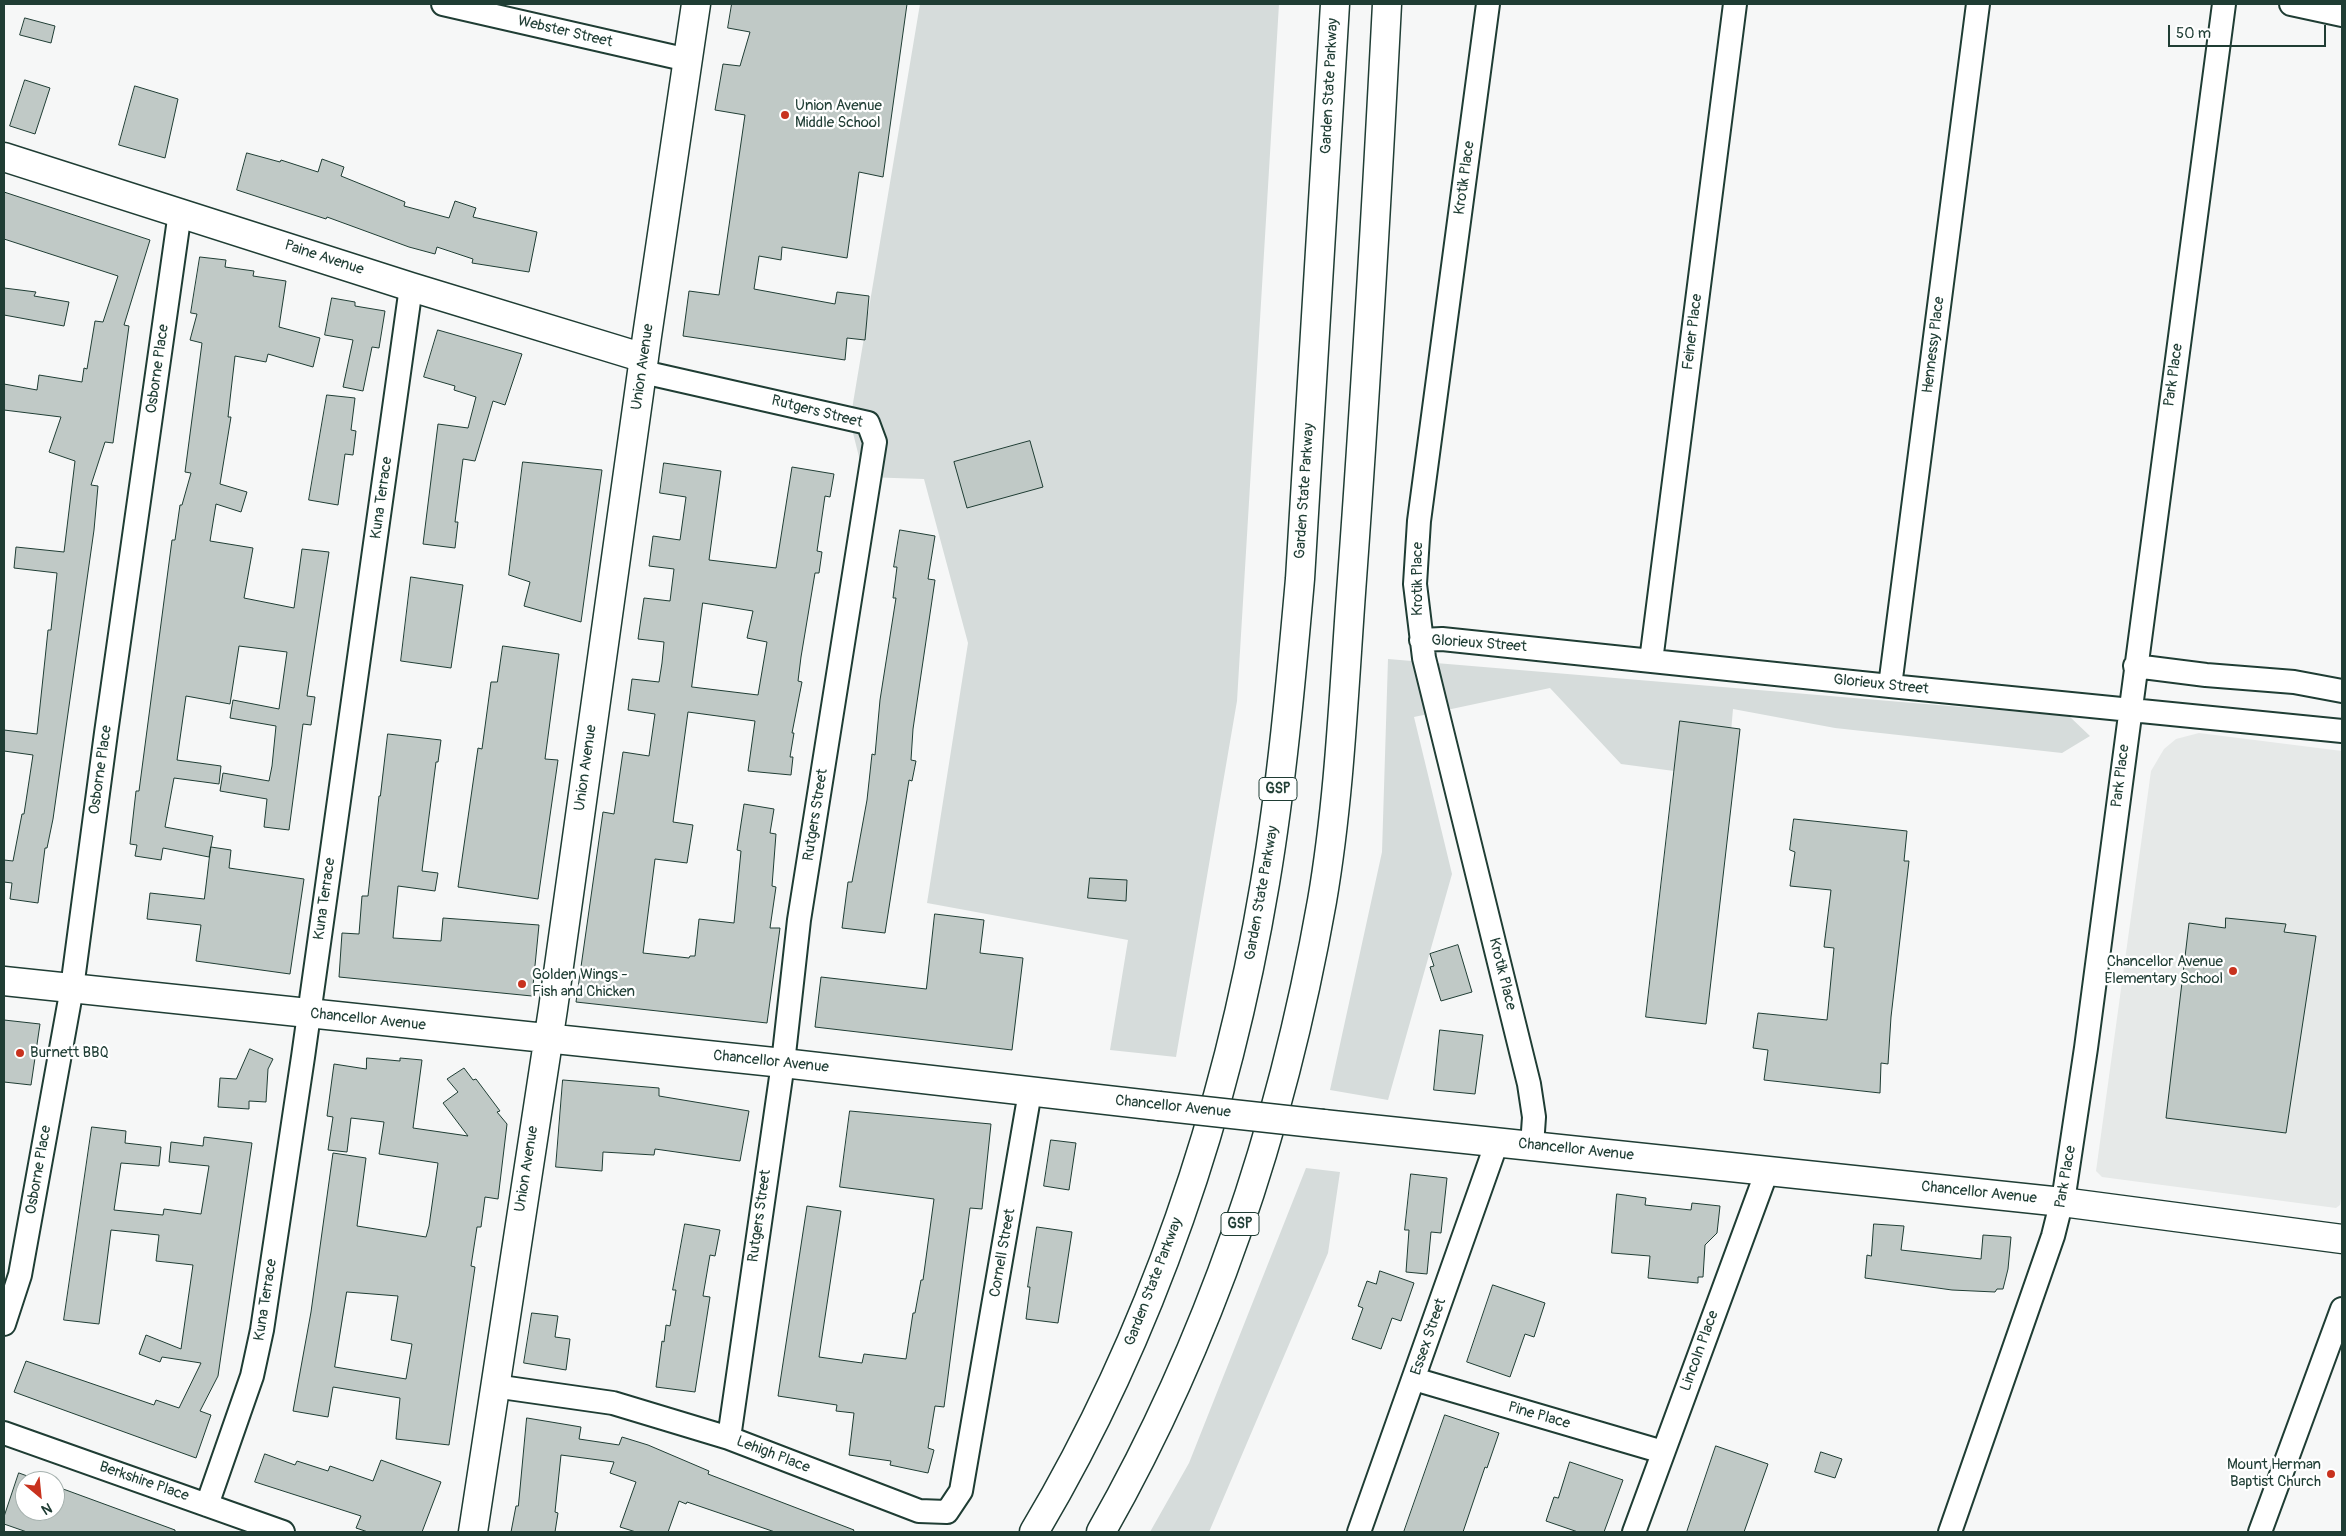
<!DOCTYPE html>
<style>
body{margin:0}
#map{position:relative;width:2346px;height:1536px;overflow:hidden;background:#f6f7f7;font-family:Pangolin,sans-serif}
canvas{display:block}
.frame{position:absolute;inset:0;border:5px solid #1f3d34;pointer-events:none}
.north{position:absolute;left:15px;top:1471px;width:50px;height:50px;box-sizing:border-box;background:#fff;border:1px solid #a5b1ae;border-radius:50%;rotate:152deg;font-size:14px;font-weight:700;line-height:20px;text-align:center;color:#1f3d34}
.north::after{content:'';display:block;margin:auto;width:18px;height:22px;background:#c8321e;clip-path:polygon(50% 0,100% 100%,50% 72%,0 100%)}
.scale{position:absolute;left:2168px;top:25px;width:158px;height:22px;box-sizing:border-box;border:2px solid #1f3d34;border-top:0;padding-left:6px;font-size:15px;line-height:18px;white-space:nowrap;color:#1f3d34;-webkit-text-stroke:4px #fff;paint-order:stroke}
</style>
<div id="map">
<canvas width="2346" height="1536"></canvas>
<div class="frame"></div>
<div class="north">N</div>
<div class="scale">50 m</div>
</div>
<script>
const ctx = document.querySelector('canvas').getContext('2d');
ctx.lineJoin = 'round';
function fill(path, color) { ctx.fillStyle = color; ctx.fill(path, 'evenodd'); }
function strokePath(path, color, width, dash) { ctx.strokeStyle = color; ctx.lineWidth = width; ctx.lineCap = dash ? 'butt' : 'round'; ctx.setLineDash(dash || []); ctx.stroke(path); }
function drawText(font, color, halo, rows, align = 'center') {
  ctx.font = font + ' Pangolin,sans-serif'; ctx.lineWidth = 4.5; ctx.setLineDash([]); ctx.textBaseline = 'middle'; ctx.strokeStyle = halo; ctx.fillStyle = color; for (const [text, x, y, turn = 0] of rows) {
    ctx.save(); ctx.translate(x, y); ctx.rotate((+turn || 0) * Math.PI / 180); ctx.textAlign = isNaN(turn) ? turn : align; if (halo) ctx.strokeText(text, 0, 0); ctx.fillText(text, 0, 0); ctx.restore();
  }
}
fill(new Path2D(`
 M2199,733l143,18v440l-2,14 -4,3 -234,-31 -6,-6 55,-400 13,-22 12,-10z`), '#e6e9e8');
fill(new Path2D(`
 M920,4h359l-42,697 -61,356 -66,-7 18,-110 -201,-37 41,-260 -44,-164 -60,-2 -14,-56z
 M1388,659l681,57 21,20 -28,17 -227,-25 -102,-19 -6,69 -106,-14 -71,-76 -136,29 38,157 -64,226 -58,-10 52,-238z
 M1306,1168l34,4 -12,81 -119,279h-59l39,-69z`), '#d6dcdb');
const building = new Path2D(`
 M732,4h175l-24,173 -24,-5 -12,86 -65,-11 -1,13 -22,-4 -5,33 81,15 2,-12 32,4 -4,44 -18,-2 -2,22 -162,-24 6,-45 30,4 26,-180 -30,-5 8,-46 17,2 10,-34 -22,-4z
 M25,18l30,8 -4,17 -31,-8z
 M25,80l25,8 -15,46 -25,-8z
 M135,86l43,13 -13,59 -46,-13z
 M247,153l33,9 1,-2 37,12 4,-13 22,8 -3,9 64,26 -1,4 45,12 6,-17 21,7 -3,9 64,15 -8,40 -57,-9 1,-4 -36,-12 -2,7 -26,-7 -82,-30 -1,2 -89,-29z
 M4,192l146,48 -26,85 5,1 -16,117 -8,-1 -14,43 7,1 -4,44 -41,289 -6,29h-2l-7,55 -28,-4 2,-16 -8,-1v-22l9,1 9,-47h2l9,-59 -29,-4v-21l33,4 8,-75 3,-29h3l6,-57 -43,-5 2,-21 48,5 11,-91 -26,-9 12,-35 -57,-7v-26l33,6 2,-15 43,7 2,-14 3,1 8,-48 8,1 15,-46 -114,-37z
 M200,257l26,3 -1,7 29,4 -1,5 33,5 -7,46 41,11 -7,29 -45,-13 -2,8 -31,-6 -7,61h3l-11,67 27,8 -6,20 -25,-8 -6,37 43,7 -9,50 50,10 8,-59 27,3 -22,144 8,1 -4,28 -8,-1 -14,106 -25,-3 3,-28 -47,-8 3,-18 46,8 3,-15 4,-40 -46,-8 3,-18 46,9 8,-57 -48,-6 -9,58 -44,-8 -9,64 44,6 -2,18 -45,-6 -9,49 48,9 -4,21 -46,-9 -2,12 -26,-4 2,-11 -7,-1 6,-53h3l33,-251h3l5,-35h2l9,-32 -6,-1 17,-129 -12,-3 7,-26 -6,-1z
 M4,288l32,4 -2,4 35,6 -5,24 -60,-11z
 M332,298l23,4v4l30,5 -6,37 -7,-1 -9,44 -20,-4 10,-47 -28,-5z
 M438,330l84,24 -17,51 -12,-4 -18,60 -12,-2 -8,63h3l-3,26 -32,-4 15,-120 30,4 8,-31 -22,-7 1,-4 -31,-9z
 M327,395l28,3 -4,32 5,1 -3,24 -8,-1 -7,51 -29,-5z
 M1030,441l13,46 -76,21 -13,-46z
 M523,462l79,8 -21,152 -57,-16 6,-24 -21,-7z
 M664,463l57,8 -12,89 67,8 16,-101 42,7 -4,23 -5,-1 -8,55 5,1 -3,21h-4l-14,84 -3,24 4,1 -10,51h2l-4,24h3l-2,18 -43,-4 7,-50 -67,-9 -15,110 20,3 -6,38 -32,-4 -12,94 46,5 1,-2h5l4,-37 35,4 7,-72 -4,-1 7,-46 30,5 -4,24 6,1 -4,52 4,1 -6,41h10l-13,95 -191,-21 27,-190 11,2 9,-62 26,4 6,-42 -27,-4 4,-31 27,3 3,-19 2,-21 -26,-3 6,-41 26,3 4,-32 -25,-3 4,-30 27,4 6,-43 -26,-4zM703,603l50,8 -6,27 20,4 -9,53 -66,-8z
 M900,530l35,6 -7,43 7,1 -22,149 -2,31 5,1 -4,20 -3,-1 -24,153 -43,-5 6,-46h4l15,-82 5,-46 3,1 5,-55 16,-102h-3l4,-31h-3z
 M411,577l52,8 -12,83 -50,-7z
 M503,646l56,8 -14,105 13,1 -20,139 -80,-12 20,-139 4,1 9,-67h6z
 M1680,721l60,8 -34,295 -60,-7z
 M388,734l53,6 -3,22h-2l-14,109 16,2 -3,18 -37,-5 -5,52 48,3 2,-23 96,7 -7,71 -193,-19 3,-44 17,1 3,-38h6l11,-100h1z
 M1794,819l113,12 -3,30h5l-18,156 -3,47 -7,-1 -1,30 -116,-13 4,-30 -15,-2 5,-35 69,7 7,-72 -10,-1 7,-57 -41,-4 5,-34 -5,-2z
 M211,847l20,3 -2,18 75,11 -14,95 -94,-13 5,-36 -54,-6 3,-26 54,6z
 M1090,878l37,2 -1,21 -38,-3z
 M935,914l49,6 -4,33 43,5 -11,92 -197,-23 6,-50 105,12z
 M2226,918l60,6 -2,8 32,4 -30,197 -120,-15 23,-195 36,5z
 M1458,945l14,47 -31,9 -11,-34 4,-1 -4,-12z
 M4,1020l36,4 -9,61 -27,-3z
 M1440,1030l43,5 -8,59 -41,-4z
 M250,1049l23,10 -5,10 -2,33 -17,-1v8l-31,-2 2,-29 16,1z
 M367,1058l33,3v-3l22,2 -9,68 55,8 -25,-33 15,-11 -11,-13 17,-11 9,12 3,-1 24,32 -3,1 10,12 -9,75 -13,-2 -4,30h-4l-6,39 4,1 -26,178 -53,-6 4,-41 -67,-11 -5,30 -35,-6 18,-99 22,-159 33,5 -9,68 69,11 3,-11 9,-63 -59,-9 5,-32 -33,-4 -4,34 -19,-2 5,-33 -6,-1 7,-52 32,5zM347,1292l51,4 -7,44 21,4 -6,35 -71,-12z
 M563,1080l96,8v8l90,15 -9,50 -85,-12 -1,6 -51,-3 -1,19 -46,-4z
 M850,1111l141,13 -9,85 -12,-1 -26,199 -9,-1 -7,42 6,2 -6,23 -38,-8 1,-4 -42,-6 5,-42 -18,-2 1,-6 -59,-9 29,-190 34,5 -22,146 43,6 2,-9 42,5 7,-46h2l6,-33h2l11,-81 -94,-12z
 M92,1127l34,4 -1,12 36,4 -2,19 -38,-3 -7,47 49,5 1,-6 37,5 8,-48 -40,-4 2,-20 32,4 1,-9 48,6 -34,233 -18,35 11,4 -15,43 -182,-66 12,-31 128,44 2,-5 23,8 22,-45 -39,-6 -2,5 -21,-8 7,-19 35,14 12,-84 -37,-4 3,-26 -48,-5 -12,94 -35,-4z
 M1051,1140l25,3 -7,47 -25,-4z
 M1411,1174l36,4 -6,55 -10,-1 -4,42 -21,-2 3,-42h-4z
 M1617,1194l29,4 -1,7 46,5 1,-7 28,3 -3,27 -12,12 -2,32h-5v6l-50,-5 2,-22 -38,-3z
 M685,1224l35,6 -5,26 -5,-1 -7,41 7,1 -15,95 -39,-5 6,-46 2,1 2,-17 4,1 6,-36h-3z
 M1874,1224l30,2 -3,24 80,9 2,-24 28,2 -3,32 -5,20h-6l-2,3 -43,-2 -87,-12 2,-23 4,1z
 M1037,1227l35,5 -14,91 -32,-4 4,-32h-2z
 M1380,1271l34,12 -13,38 -9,-3 -11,31 -29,-10 11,-31 -5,-2 9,-25 9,3z
 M1493,1285l52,18 -11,34 -9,-3 -15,43 -43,-15z
 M532,1313l26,3 -3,21 15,2 -4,31 -42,-7z
 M1445,1415l54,18 -12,35 -2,-1 -22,65h-59z
 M527,1418l54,9 -2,12 40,6 3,-8 26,8 61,26 -1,3 146,56 -1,2h-78l-88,-30 -1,2 -7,-3 -11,31h-32l-16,-5 16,-45 -26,-9 4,-11 -53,-7 -6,57 3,1 -3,19h-44l5,-26h2z
 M1716,1446l52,18 -24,68h-57z
 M1821,1452l21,7 -7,19 -20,-6z
 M265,1454l30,11 2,-4 31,10 2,-5 43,15 8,-21 60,22 -19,50h-54l-12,-4 5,-12 -106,-34z
 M1570,1462l53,18 -19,52h-26l-32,-11 8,-24 4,1z
 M19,1473l22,8h-16v30h30v-25l120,44v2h-148l-23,-8v-7z`);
fill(building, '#c0c9c6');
strokePath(building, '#1f3d34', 1);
const street = new Path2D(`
 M443,4l245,56
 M1488,4l-69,517 -4,63 9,74 105,426 5,33 -2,29
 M2291,4l51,11
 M643,372l225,51 7,19 -76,478 -16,143 -54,375
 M1421,640l21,-1 448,47 452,45
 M1651,661l84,-657
 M2135,666l71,9 88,7 48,9
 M1890,686l88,-682
 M4,1324l16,-49 52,-287 34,-255 74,-521
 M1414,1379l249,73
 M494,1386l119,17 116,35 190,73 28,1 14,-21 69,-399
 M4,1433l279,99
 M207,1505l45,-129 10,-46 41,-273 108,-770
 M1359,1532l138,-390
 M1634,1532l133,-361
 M1950,1532l103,-296 12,-48 21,-140 138,-1044
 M2260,1532l82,-223`);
const secondary = new Path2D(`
 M4,157l407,130 233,71
 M4,981l779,82 376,43
 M1323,1124l739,78 280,37
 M473,1532l80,-523 94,-673 49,-332`);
const highway = new Path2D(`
 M1034,1532c118,-198 193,-422 231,-649 17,-101 26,-203 35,-304l35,-575
 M1101,1532c111,-195 182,-410 221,-631 18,-105 22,-215 30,-322 14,-192 25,-383 35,-575`);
strokePath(street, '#1f3d34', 26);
strokePath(secondary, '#1f3d34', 31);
strokePath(highway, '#1f3d34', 31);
strokePath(street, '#fff', 22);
strokePath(secondary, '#fff', 28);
strokePath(highway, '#fff', 28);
const secondaryBridge = new Path2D(`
 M1159,1106l164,18`);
strokePath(secondaryBridge, '#1f3d34', 31, []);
strokePath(secondaryBridge, '#fff', 28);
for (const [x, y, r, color] of [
 [785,115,5,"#c8321e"],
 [2233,971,5,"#c8321e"],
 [522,984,5,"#c8321e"],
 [20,1053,5,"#c8321e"],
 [2331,1474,5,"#c8321e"]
]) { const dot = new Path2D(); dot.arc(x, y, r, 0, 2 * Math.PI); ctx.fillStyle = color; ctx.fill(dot); strokePath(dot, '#fff', 2); }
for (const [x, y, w] of [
 [1278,789,38],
 [1240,1224,38]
]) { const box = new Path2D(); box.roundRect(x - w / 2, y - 11.5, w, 23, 4); ctx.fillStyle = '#fff'; ctx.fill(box); strokePath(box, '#1f3d34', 1); }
drawText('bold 14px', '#1f3d34', null, [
 ["GSP",1278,789],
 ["GSP",1240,1224]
]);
drawText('15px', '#1f3d34', '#fff', [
 ["Webster Street",565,32,13],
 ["Garden State Parkway",1330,86,-87],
 ["Krotik Place",1465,178,-82],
 ["Paine Avenue",324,258,18],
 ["Feiner Place",1693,332,-83],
 ["Hennessy Place",1934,345,-83],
 ["Union Avenue",643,367,-82],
 ["Osborne Place",158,369,-82],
 ["Park Place",2174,375,-82],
 ["Rutgers Street",817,412,14],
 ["Garden State Parkway",1305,491,-86],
 ["Kuna Terrace",382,498,-82],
 ["Krotik Place",1418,579,-90],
 ["Glorieux Street",1479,644,4],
 ["Glorieux Street",1881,685,6],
 ["Union Avenue",586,768,-82],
 ["Osborne Place",101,770,-82],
 ["Park Place",2121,776,-83],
 ["Rutgers Street",816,815,-81],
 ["Garden State Parkway",1262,893,-80],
 ["Kuna Terrace",325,899,-82],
 ["Krotik Place",1502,974,76],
 ["Chancellor Avenue",368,1020,6],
 ["Chancellor Avenue",771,1062,6],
 ["Chancellor Avenue",1173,1107,6],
 ["Chancellor Avenue",1576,1150,6],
 ["Union Avenue",527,1169,-81],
 ["Osborne Place",39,1170,-80],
 ["Park Place",2066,1177,-80],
 ["Chancellor Avenue",1979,1193,6],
 ["Rutgers Street",760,1216,-82],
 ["Cornell Street",1003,1253,-80],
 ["Garden State Parkway",1154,1282,-69],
 ["Kuna Terrace",266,1300,-81],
 ["Essex Street",1429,1337,-71],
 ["Lincoln Place",1700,1351,-70],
 ["Pine Place",1539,1416,16],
 ["Lehigh Place",773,1455,21],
 ["Berkshire Place",144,1482,19]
]);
drawText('15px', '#1f3d34', '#fff', [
 ["Union Avenue",795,106],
 ["Middle School",795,123],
 ["Chancellor Avenue",2223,962,"right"],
 ["Elementary School",2223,979,"right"],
 ["Golden Wings -",532,975],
 ["Fish and Chicken",532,992],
 ["Burnett BBQ",30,1053],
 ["Mount Herman",2321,1465,"right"],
 ["Baptist Church",2321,1482,"right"]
], 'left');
</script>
